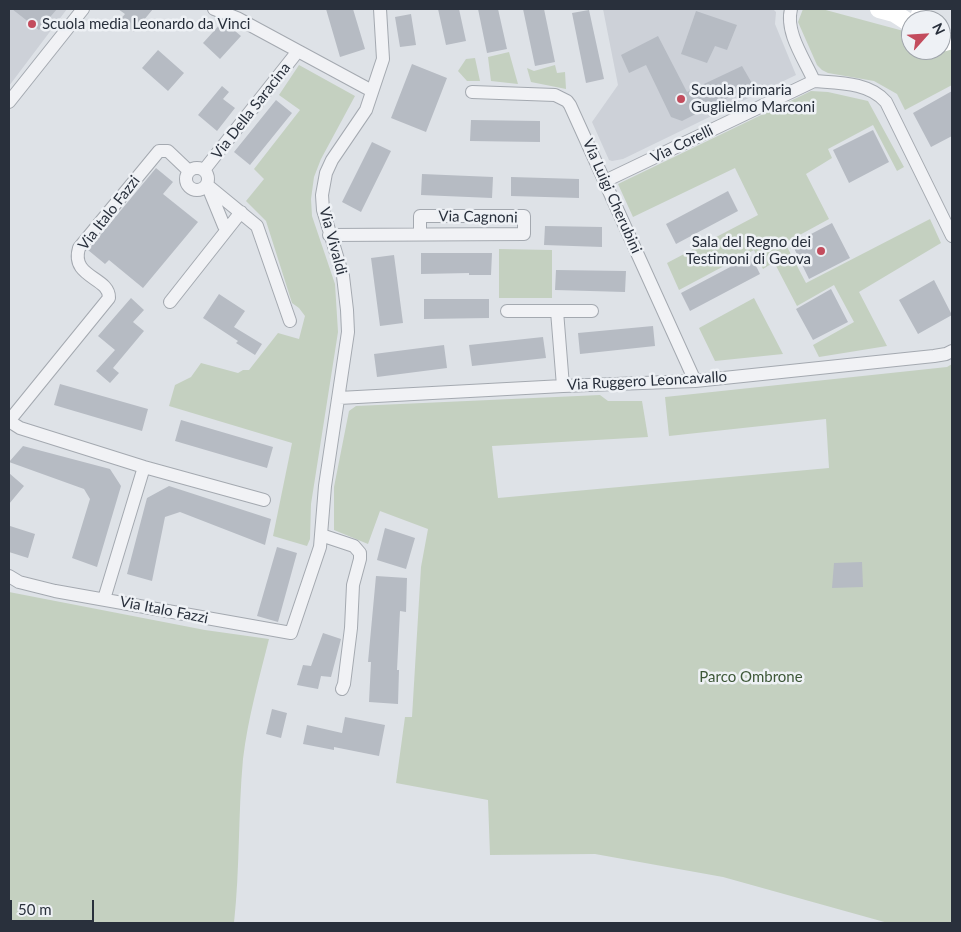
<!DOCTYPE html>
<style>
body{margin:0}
#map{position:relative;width:961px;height:932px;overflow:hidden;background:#dee2e7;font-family:Lato,sans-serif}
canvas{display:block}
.frame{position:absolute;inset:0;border:10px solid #29303c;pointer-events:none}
.north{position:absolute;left:901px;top:10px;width:50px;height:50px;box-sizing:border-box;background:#eef1f5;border:1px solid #9fa4ab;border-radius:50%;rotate:64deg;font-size:14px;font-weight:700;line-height:20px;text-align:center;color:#29303c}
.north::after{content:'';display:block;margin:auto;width:18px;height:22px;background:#c34c5d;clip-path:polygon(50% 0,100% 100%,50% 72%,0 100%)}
.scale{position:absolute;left:10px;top:900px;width:84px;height:22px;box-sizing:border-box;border:2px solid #29303c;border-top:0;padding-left:6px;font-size:15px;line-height:18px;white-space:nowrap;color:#29303c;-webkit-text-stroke:4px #eef1f5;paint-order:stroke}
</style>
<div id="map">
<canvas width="961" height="932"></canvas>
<div class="frame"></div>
<div class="north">N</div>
<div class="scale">50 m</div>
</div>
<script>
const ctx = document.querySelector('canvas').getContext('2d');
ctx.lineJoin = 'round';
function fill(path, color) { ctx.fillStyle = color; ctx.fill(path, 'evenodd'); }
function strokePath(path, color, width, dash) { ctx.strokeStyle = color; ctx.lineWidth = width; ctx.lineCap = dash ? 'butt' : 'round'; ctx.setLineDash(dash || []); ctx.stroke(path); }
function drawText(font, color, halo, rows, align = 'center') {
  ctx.font = font + ' Lato,sans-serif'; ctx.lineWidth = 5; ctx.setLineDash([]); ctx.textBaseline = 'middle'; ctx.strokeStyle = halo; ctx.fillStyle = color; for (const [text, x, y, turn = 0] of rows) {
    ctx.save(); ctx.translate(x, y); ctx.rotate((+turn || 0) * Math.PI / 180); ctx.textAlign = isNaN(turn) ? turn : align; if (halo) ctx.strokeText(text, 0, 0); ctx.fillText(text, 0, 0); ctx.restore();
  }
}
fill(new Path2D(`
 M9,9h58l-58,77z
 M603,9h170l3,3 -1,12 21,51 -173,84 -11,2 -3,-1 -17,-38 26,-37z`), '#cdd1d8');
fill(new Path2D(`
 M803,9h19l89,24v17h30l11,-6v41l-47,25 -8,-16 -23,-13 -46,-8 -6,-3 -5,-5 -19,-43z
 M509,52l9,32 -27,-3 -3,-24z
 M475,58l5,23h-13l-9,-10 8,-12z
 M299,65l56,31 -34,63 -7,18 -3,22 1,17 23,68 3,48 -27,172 -1,35 -3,7 -34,-10 19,-93 -123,-37 6,-21 16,-8 10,-14 37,10 5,-3h6l29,-37 21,6 6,-23 -6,-8 -7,-5 -26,-82 -20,-20 18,-22 -10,-10 46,-59 -21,-15z
 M555,65l2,8 8,-1 1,17 -35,-7 -4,-14 7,3z
 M811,91l17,1 40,9 36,66 -7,4 -24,-46 -45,24 4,9 -26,16 23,45 -44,24 21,40 124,-64 11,24 -82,49 28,54 -68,11 -6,-12 41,-23 -20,-37 -37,21 -23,-44 -11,7 -9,-19 -75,40 -12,-27 91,-48 -23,-47 -102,49 -15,-33z
 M499,249l53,1v48h-53z
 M754,298l29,56 -68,7 -16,-33z
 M952,364v559h-64l-165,-46 -128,-23 -105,1 -2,-55 -92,-17 9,-66h7l9,-150 7,-38 -48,-18 -12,33 -34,-14v-43l15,-76 7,-5 244,-11 8,6h34l6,36 -156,9 6,52 331,-30 -3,-49 -157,17 -4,-39 282,-30z
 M9,592l196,38 64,9c-10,40 -21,79 -26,120 -5,54 -3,110 -9,164h-225z`), '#c4d0c0');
fill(new Path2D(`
 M12,9h45l-18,21z
 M118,9h35l-19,23 -15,-11 6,-7z
 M326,9h27l12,40 -25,8z
 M438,9h21l7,32 -20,4z
 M478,9h20l9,40 -20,4z
 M523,9h21l11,53 -20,4z
 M589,10l15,69 -18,4 -14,-70z
 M696,11l41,14 -10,25 -12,-4 -8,17 -26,-9z
 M411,14l5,31 -16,2 -5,-30z
 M223,21l18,15 -21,23 -17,-16z
 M658,36l29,56 55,-26 11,19 -71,36 -11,-4 -25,-52 -17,8 -8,-18z
 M158,50l26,23 -16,18 -26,-23z
 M412,64l35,14 -21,54 -35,-14z
 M222,86l7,6 -6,7 12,9 -18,23 -19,-16z
 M952,91v45l-21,11 -18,-34z
 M276,100l16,13 -42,52 -16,-13z
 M471,120l69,1v21l-70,-1z
 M873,130l16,32 -40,21 -16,-33z
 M372,142l19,9 -30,61 -19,-10z
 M156,168l17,14 -10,12 35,28 -55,66 -34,-28 -4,4 -17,-14z
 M422,174l71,3 -1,21 -71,-3z
 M511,177l68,2v19l-68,-2z
 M728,191l10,20 -62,33 -10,-20z
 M832,223l18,35 -41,21 -17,-35z
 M545,226l57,1v20l-58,-2z
 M421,253h71l-1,22h-22v-2l-48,1z
 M394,255l9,68 -23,3 -9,-68z
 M751,256l9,18 -70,37 -9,-18z
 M556,270l70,1 -1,21 -70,-2z
 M934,280l18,35 -34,19 -19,-34z
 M831,289l17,33 -35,18 -17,-31z
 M219,294l26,17 -11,16 28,17 -7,11 -19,-12 2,-2 -35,-23z
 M131,298l13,12 -11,12 11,9 -31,37 6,5 -9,10 -14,-12 19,-21 -17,-14z
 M424,299h65v19l-65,1z
 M653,326l2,20 -75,8 -2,-21z
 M543,337l3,21 -74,8 -3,-21z
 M444,345l3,23 -70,9 -3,-23z
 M60,384l88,25 -6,22 -88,-26z
 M181,420l92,27 -6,21 -92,-27z
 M23,446l87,23 11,17 -24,81 -25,-9 18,-59 -6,-10 -75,-27z
 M9,473l15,13 -15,18z
 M169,486l102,33 -6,26 -85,-33 -15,5 -13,64 -25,-7 20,-76z
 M10,526l25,8 -7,24 -19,-6z
 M385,528l30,10 -9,31 -29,-9z
 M277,547l20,6 -19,69 -21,-6z
 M862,562l1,25 -31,1 2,-25z
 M376,576l31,2 -1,34 -6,-1 -3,59h2l-1,34 -29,-2 2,-40h-3z
 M323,633l18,6 -10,38 -10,-1 -3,13 -21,-4 6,-20 8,1z
 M272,709l15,4 -6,25 -15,-4z
 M345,717l40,8 -6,31 -45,-9v3l-31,-6 4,-19 35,8z`), '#b6bbc3');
const minor = new Path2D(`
 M214,9l23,9 135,73
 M791,9c-6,24 14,51 23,72
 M472,92l83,3 12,6 3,4 125,276
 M9,102l74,-93
 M186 179a11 11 0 1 1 22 0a11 11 0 1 1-22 0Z
 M204,170l94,-119
 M605,181l209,-100c24,2 55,1 72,21l66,134
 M207,185l50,41 33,95
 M208,187l16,39 3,3
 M329,235l195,-1v-18h-104v18
 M170,302l71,-90
 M507,311h85
 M557,311l6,75
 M339,398l224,-12 132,-5 239,-25 12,-2 6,-3
 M9,421l100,-123c1,-21 -39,-20 -30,-50l80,-97h9l21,20
 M9,421l11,7 124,39 120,33
 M321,535l33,11 6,7v6l-7,26 -2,43 -7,56 -2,5
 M9,576l10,6 36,9 236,42 29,-86 5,-61 23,-154 -1,-22 -4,-34 -20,-66 -1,-15 4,-22 6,-13 34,-50 17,-51 -3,-50
 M104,599l40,-132`);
strokePath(minor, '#a4a9b0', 14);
strokePath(minor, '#f1f2f5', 12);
strokePath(new Path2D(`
 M879,9l15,4 17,11
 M918,20l4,-11
 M941,43l11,-3`), '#fff', 18);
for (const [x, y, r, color] of [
 [32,24,5,"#c34c5d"],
 [681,99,5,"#c34c5d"],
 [821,251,5,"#c34c5d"]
]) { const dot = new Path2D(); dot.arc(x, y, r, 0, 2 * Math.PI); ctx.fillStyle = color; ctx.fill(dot); strokePath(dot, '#eef1f5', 2); }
drawText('15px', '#29303c', '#eef1f5', [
 ["Scuola media Leonardo da Vinci",42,24],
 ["Scuola primaria",691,90],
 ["Guglielmo Marconi",691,107],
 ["Sala del Regno dei",811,242,"right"],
 ["Testimoni di Geova",811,259,"right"]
], 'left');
drawText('15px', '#29303c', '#eef1f5', [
 ["Via Della Saracina",251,111,-52],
 ["Via Corelli",682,144,-26],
 ["Via Luigi Cherubini",612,196,66],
 ["Via Italo Fazzi",109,213,-52],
 ["Via Cagnoni",478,217,1],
 ["Via Vivaldi",333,241,75],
 ["Via Ruggero Leoncavallo",647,381,-3],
 ["Via Italo Fazzi",164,610,11]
]);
drawText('15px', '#3d5737', '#eef1f5', [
 ["Parco Ombrone",751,677]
]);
</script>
